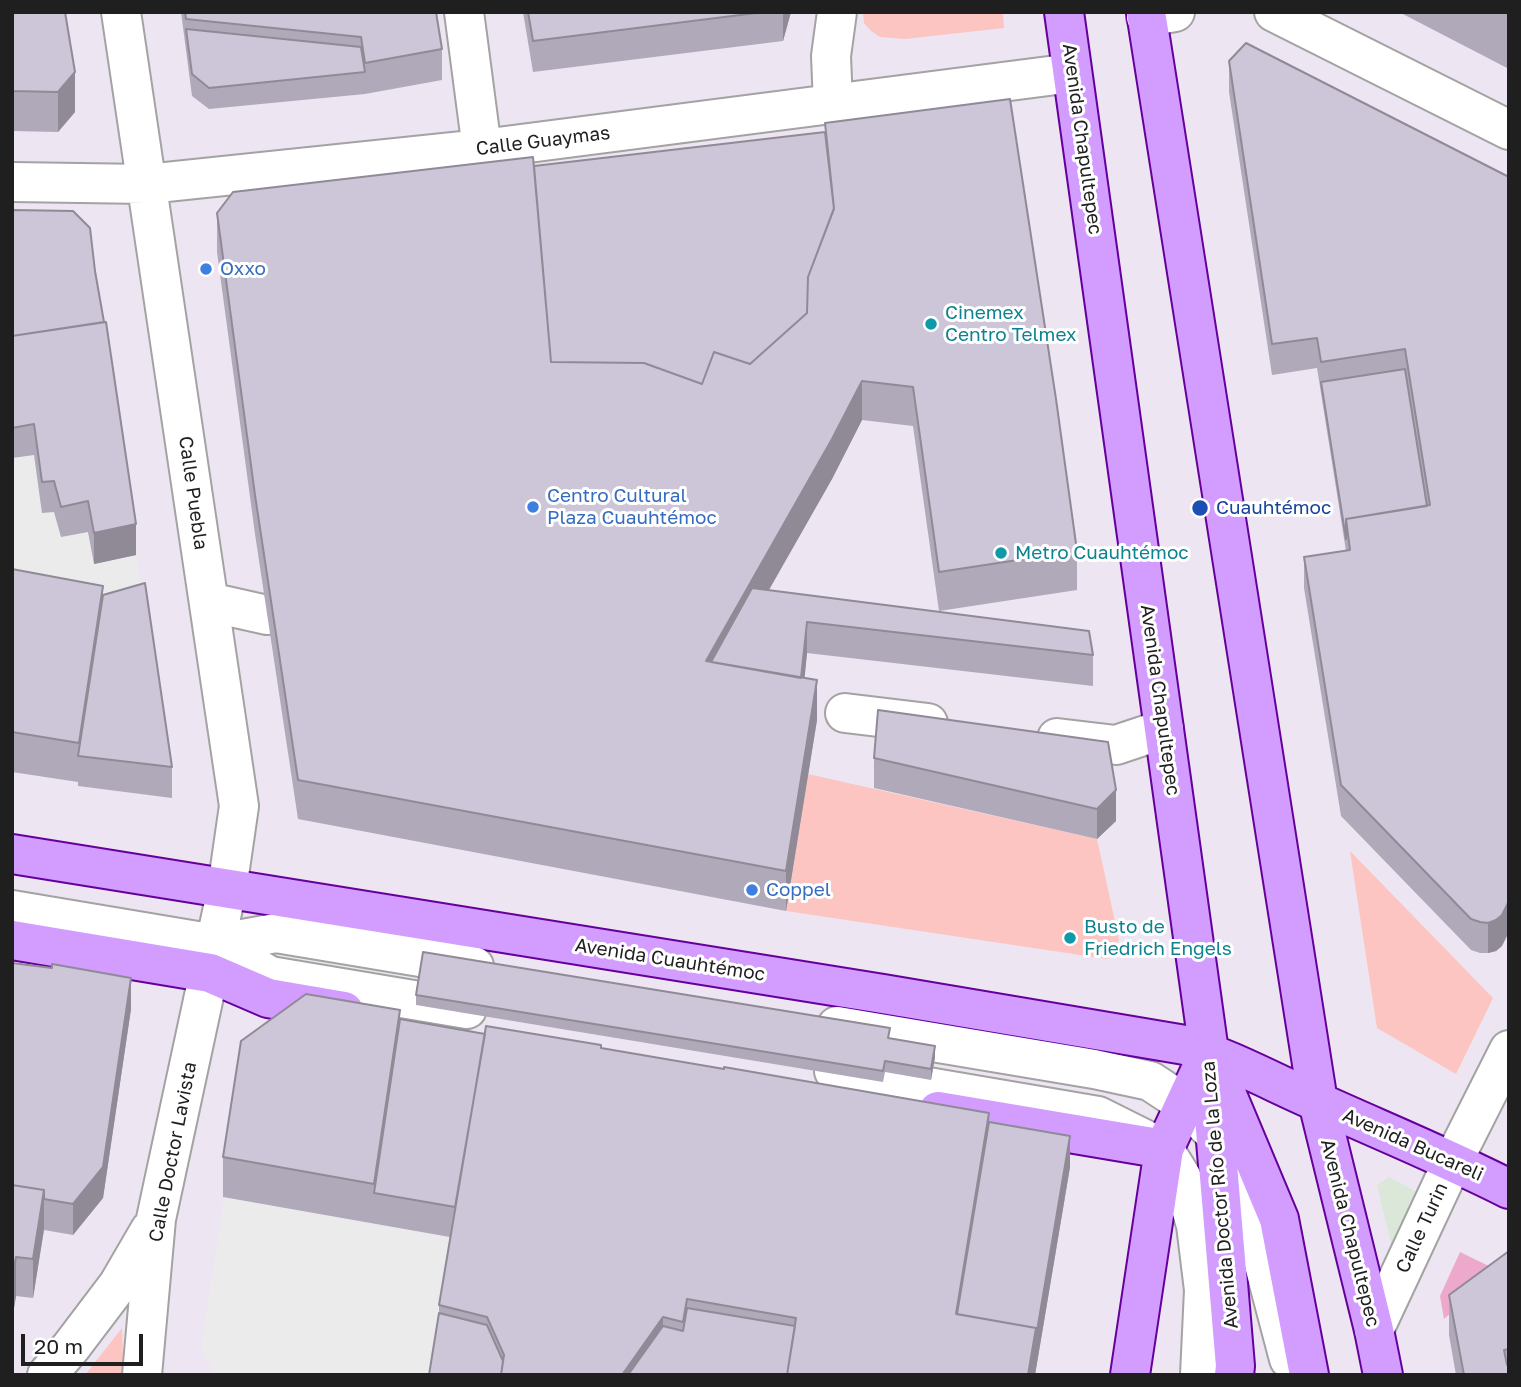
<!DOCTYPE html>
<meta charset="utf-8">
<style>
body{margin:0}
#map{position:relative;width:1521px;height:1387px;overflow:hidden;background:#ede5f1;font-family:"Golos Text",sans-serif}
canvas{display:block}
.frame{position:absolute;inset:0;border:14px solid #1f1f1f;pointer-events:none}
.scale{position:absolute;left:21px;top:1334px;width:122px;height:32px;box-sizing:border-box;border:4px solid #1f1f1f;border-top:0;padding-left:9px;font-size:21px;line-height:24px;white-space:nowrap;color:#1f1f1f;-webkit-text-stroke:5px #fff;paint-order:stroke}
</style>
<div id="map">
<canvas width="1521" height="1387"></canvas>
<div class="frame"></div>
<div class="scale">20 m</div>
</div>
<script>
const ctx = document.querySelector('canvas').getContext('2d');
ctx.lineJoin = 'round';
function fill(path, color) { ctx.fillStyle = color; ctx.fill(path, 'evenodd'); }
function strokePath(path, color, width, dash) { ctx.strokeStyle = color; ctx.lineWidth = width; ctx.lineCap = dash ? 'butt' : 'round'; ctx.setLineDash(dash || []); ctx.stroke(path); }
function drawText(font, color, halo, rows, align = 'center') {
  ctx.font = font + ' "Golos Text",sans-serif'; ctx.lineWidth = 6; ctx.setLineDash([]); ctx.textBaseline = 'middle'; ctx.strokeStyle = halo; ctx.fillStyle = color; for (const [text, x, y, turn = 0] of rows) {
    ctx.save(); ctx.translate(x, y); ctx.rotate((+turn || 0) * Math.PI / 180); ctx.textAlign = isNaN(turn) ? turn : align; if (halo) ctx.strokeText(text, 0, 0); ctx.fillText(text, 0, 0); ctx.restore();
  }
}
fill(new Path2D(`
 M1460,1252l39,19 -55,48 -4,-23z`), '#eda9cb');
fill(new Path2D(`
 M863,12h140l1,16 -99,11 -25,-2 -9,-6 -7,-8z
 M808,774l289,65 22,101 -12,19 -321,-48z
 M1350,851l143,147 -37,76 -79,-46z
 M122,1328l1,30 -2,17h-36z`), '#fcc5c1');
fill(new Path2D(`
 M34,455l8,57h12l34,20 48,23 9,59 -133,-6v-150z
 M224,1197l233,42 -23,136h-218l-15,-26z`), '#ebebeb');
fill(new Path2D(`
 M1389,1177l39,21 -35,54 -16,-67z`), '#dae7d9');
const minor = new Path2D(`
 M121,12l118,794 -12,83 -71,330 -14,156
 M464,12l18,137
 M1274,12l235,118
 M1146,17l29,-5
 M833,104l-2,-48 6,-44
 M12,182l135,2 335,-35 590,-76
 M209,602l58,13
 M845,713l83,10
 M1057,738l59,7 48,-16
 M12,910l203,34 61,-11 198,33
 M215,944l55,32 197,33
 M837,1026l257,43 56,12 35,23 30,30 29,55 45,170
 M834,1071l264,45 66,33 18,29 14,47 8,65 -4,85
 M1374,1330l79,-169 56,-111
 M47,1375l24,-28 47,-62 32,-55`);
const major = new Path2D(`
 M1064,12l145,1040 70,167 30,156
 M1146,12l172,1090 56,228 9,45
 M12,854l871,140 302,51c46,14 89,38 133,57 64,29 128,55 191,87
 M12,940l198,33 58,25 76,13
 M1211,1082l24,284 -1,9
 M938,1111l226,38
 M1130,1375l34,-226 45,-97`);
strokePath(minor, '#a3a3a3', 42);
strokePath(major, '#66009b', 42);
strokePath(minor, '#fff', 38);
strokePath(major, '#d39cff', 38);
fill(new Path2D(`
 M12,12l63,100 -17,20 -46,-1z
 M181,12h255l6,37v31l-77,14 -156,15 -17,-13z
 M523,12h268l-8,29 -250,31z
 M1399,12h110v57z
 M1229,61l280,116 -7,769 -6,5 -8,2h-8l-9,-3 -130,-134 -37,-228v-31l42,-6 -29,-183 -45,7 -43,-283z
 M825,123l252,428v39l-138,21 -26,-185 -51,-6 -30,59 -63,111 324,65v31l-286,-33 -3,25 13,42 -31,191 -488,-92 -43,-285 -38,-282v-39l317,-47 291,-34z
 M12,210l83,61 41,284 -42,9 -6,-32 -27,5 -7,-25 -12,1 -8,-58 -22,3z
 M12,569l91,26 69,172v31l-94,-12v-4l-66,-10z
 M874,758l242,32v31l-19,18 -223,-51z
 M12,963l119,46 -28,189 -30,37 -29,-5 -11,68 -17,-2 -4,24z
 M416,995l519,62 -4,23 -46,-8 -2,10 -467,-77z
 M400,1019l85,15 116,14 388,74 81,45 -35,208h-606l10,-62v-8l11,-68 -227,-40v-40z
 M1509,1251v124h-53l-7,-40v-40z`), '#b0a9ba');
fill(new Path2D(`
 M783,12h8l-8,29z
 M75,72v40l-17,20v-40z
 M862,381v39l-30,59 -110,193 -16,-11z
 M136,524v31l-42,9v-31z
 M103,586v40l-24,130v-13z
 M807,622v31l-6,63v-30z
 M817,680v40l-31,191v-40z
 M1116,790v31l-19,18v-30z
 M1509,901v31l-7,14 -6,5 -8,2v-30z
 M131,978v31l-28,189 -30,37v-31z
 M400,1010v40l-26,143v-9z
 M935,1046v11l-4,23v-11z
 M989,1113v40l-28,171 -5,-10z
 M1070,1136v31l-35,208h-7z
 M44,1190v39l-11,69v-39z
 M16,1257v39l-4,24v-40z
 M663,1317v40l-13,18h-28z`), '#908a97');
const building = new Path2D(`
 M12,12h53l10,60 -17,20 -46,-1z
 M185,12h251l6,37 -77,14 -4,-26 -175,-18z
 M528,12h236l-231,29z
 M186,29l175,18 4,25 -156,16 -17,-14z
 M1246,43l263,134v724l-7,14 -6,5 -8,3 -8,-1 -9,-3 -130,-134 -37,-228 46,-7 -4,-31 84,-14 -25,-156 -84,13 -4,-24 -45,6 -43,-283z
 M1010,99l46,300 21,152 -138,21 -26,-185 -51,-6 -30,58 -126,222 111,19 -31,191 -488,-91 -43,-285 -38,-282 16,-21 300,-35 18,205 93,1 58,21 12,-32 36,12 57,-51 1,-36 26,-69 -9,-85z
 M825,132l9,77 -26,68 -1,36 -57,51 -36,-12 -12,32 -58,-21 -93,-1 -17,-196z
 M12,210l61,1 17,17 5,43 9,51 -92,14z
 M106,322l30,202 -42,9 -6,-32 -27,6 -7,-26 -12,1 -8,-58 -22,4v-92z
 M1405,369l22,137 -81,13v20l-25,-157z
 M12,569l91,17 -24,157 -67,-11z
 M145,583l27,184 -94,-11 25,-161z
 M752,588l337,43 4,24 -286,-33 -6,56 -90,-16z
 M878,710l230,32 8,48 -19,19 -223,-51z
 M423,952l467,76 -2,10 47,8 -4,23 -46,-8 -2,10 -467,-76z
 M12,963l40,5v-4l79,14 -28,189 -30,37 -29,-5v-9l-32,-5z
 M306,994l94,16 -26,174 -151,-27 18,-116z
 M400,1019l85,15 -30,173 -81,-14z
 M486,1026l115,19v3l123,21v-2l265,46 -33,201 80,14 -8,47h-241l9,-57 -109,-19 -4,23 -20,-5 -41,58h-121l3,-20 -17,-38 -48,-12z
 M989,1122l81,14 -34,201v-9l-79,-14z
 M12,1185l32,5 -11,69 -17,-2 -4,23z
 M1509,1251v98l-5,1 3,15h2v10h-45l-15,-80z
 M687,1308l108,18 -8,49h-159l35,-49 20,5z
 M439,1313l48,12 16,36 -2,14h-72z`);
fill(building, '#cdc5d8');
strokePath(building, '#908a97', 2);
for (const [x, y, r, color] of [
 [206,269,7,"#3f7fe0"],
 [931,324,7,"#0f9aa8"],
 [533,507,7,"#3f7fe0"],
 [1200,508,9,"#1a4fb4"],
 [1001,553,7,"#0f9aa8"],
 [752,890,7,"#3f7fe0"],
 [1070,938,7,"#0f9aa8"]
]) { const dot = new Path2D(); dot.arc(x, y, r, 0, 2 * Math.PI); ctx.fillStyle = color; ctx.fill(dot); strokePath(dot, '#fff', 2.5); }
drawText('19px', '#1f1f1f', '#fff', [
 ["Avenida Chapultepec",1082,139,82],
 ["Calle Guaymas",543,141,-7],
 ["Calle Puebla",193,493,82],
 ["Avenida Chapultepec",1160,700,82],
 ["Avenida Cuauhtémoc",670,960,9],
 ["Avenida Bucareli",1413,1145,24],
 ["Calle Doctor Lavista",173,1152,-79],
 ["Avenida Doctor Río de la Loza",1220,1195,-95],
 ["Calle Turin",1422,1228,-65],
 ["Avenida Chapultepec",1350,1233,76]
]);
drawText('19px', '#366cbe', '#fff', [
 ["Oxxo",220,269],
 ["Centro Cultural",547,496],
 ["Plaza Cuauhtémoc",547,518],
 ["Coppel",766,890]
], 'left');
drawText('19px', '#0d838f', '#fff', [
 ["Cinemex",945,313],
 ["Centro Telmex",945,335],
 ["Metro Cuauhtémoc",1015,553],
 ["Busto de",1084,927],
 ["Friedrich Engels",1084,949]
], 'left');
drawText('19px', '#164399', '#fff', [
 ["Cuauhtémoc",1216,508]
], 'left');
</script>
